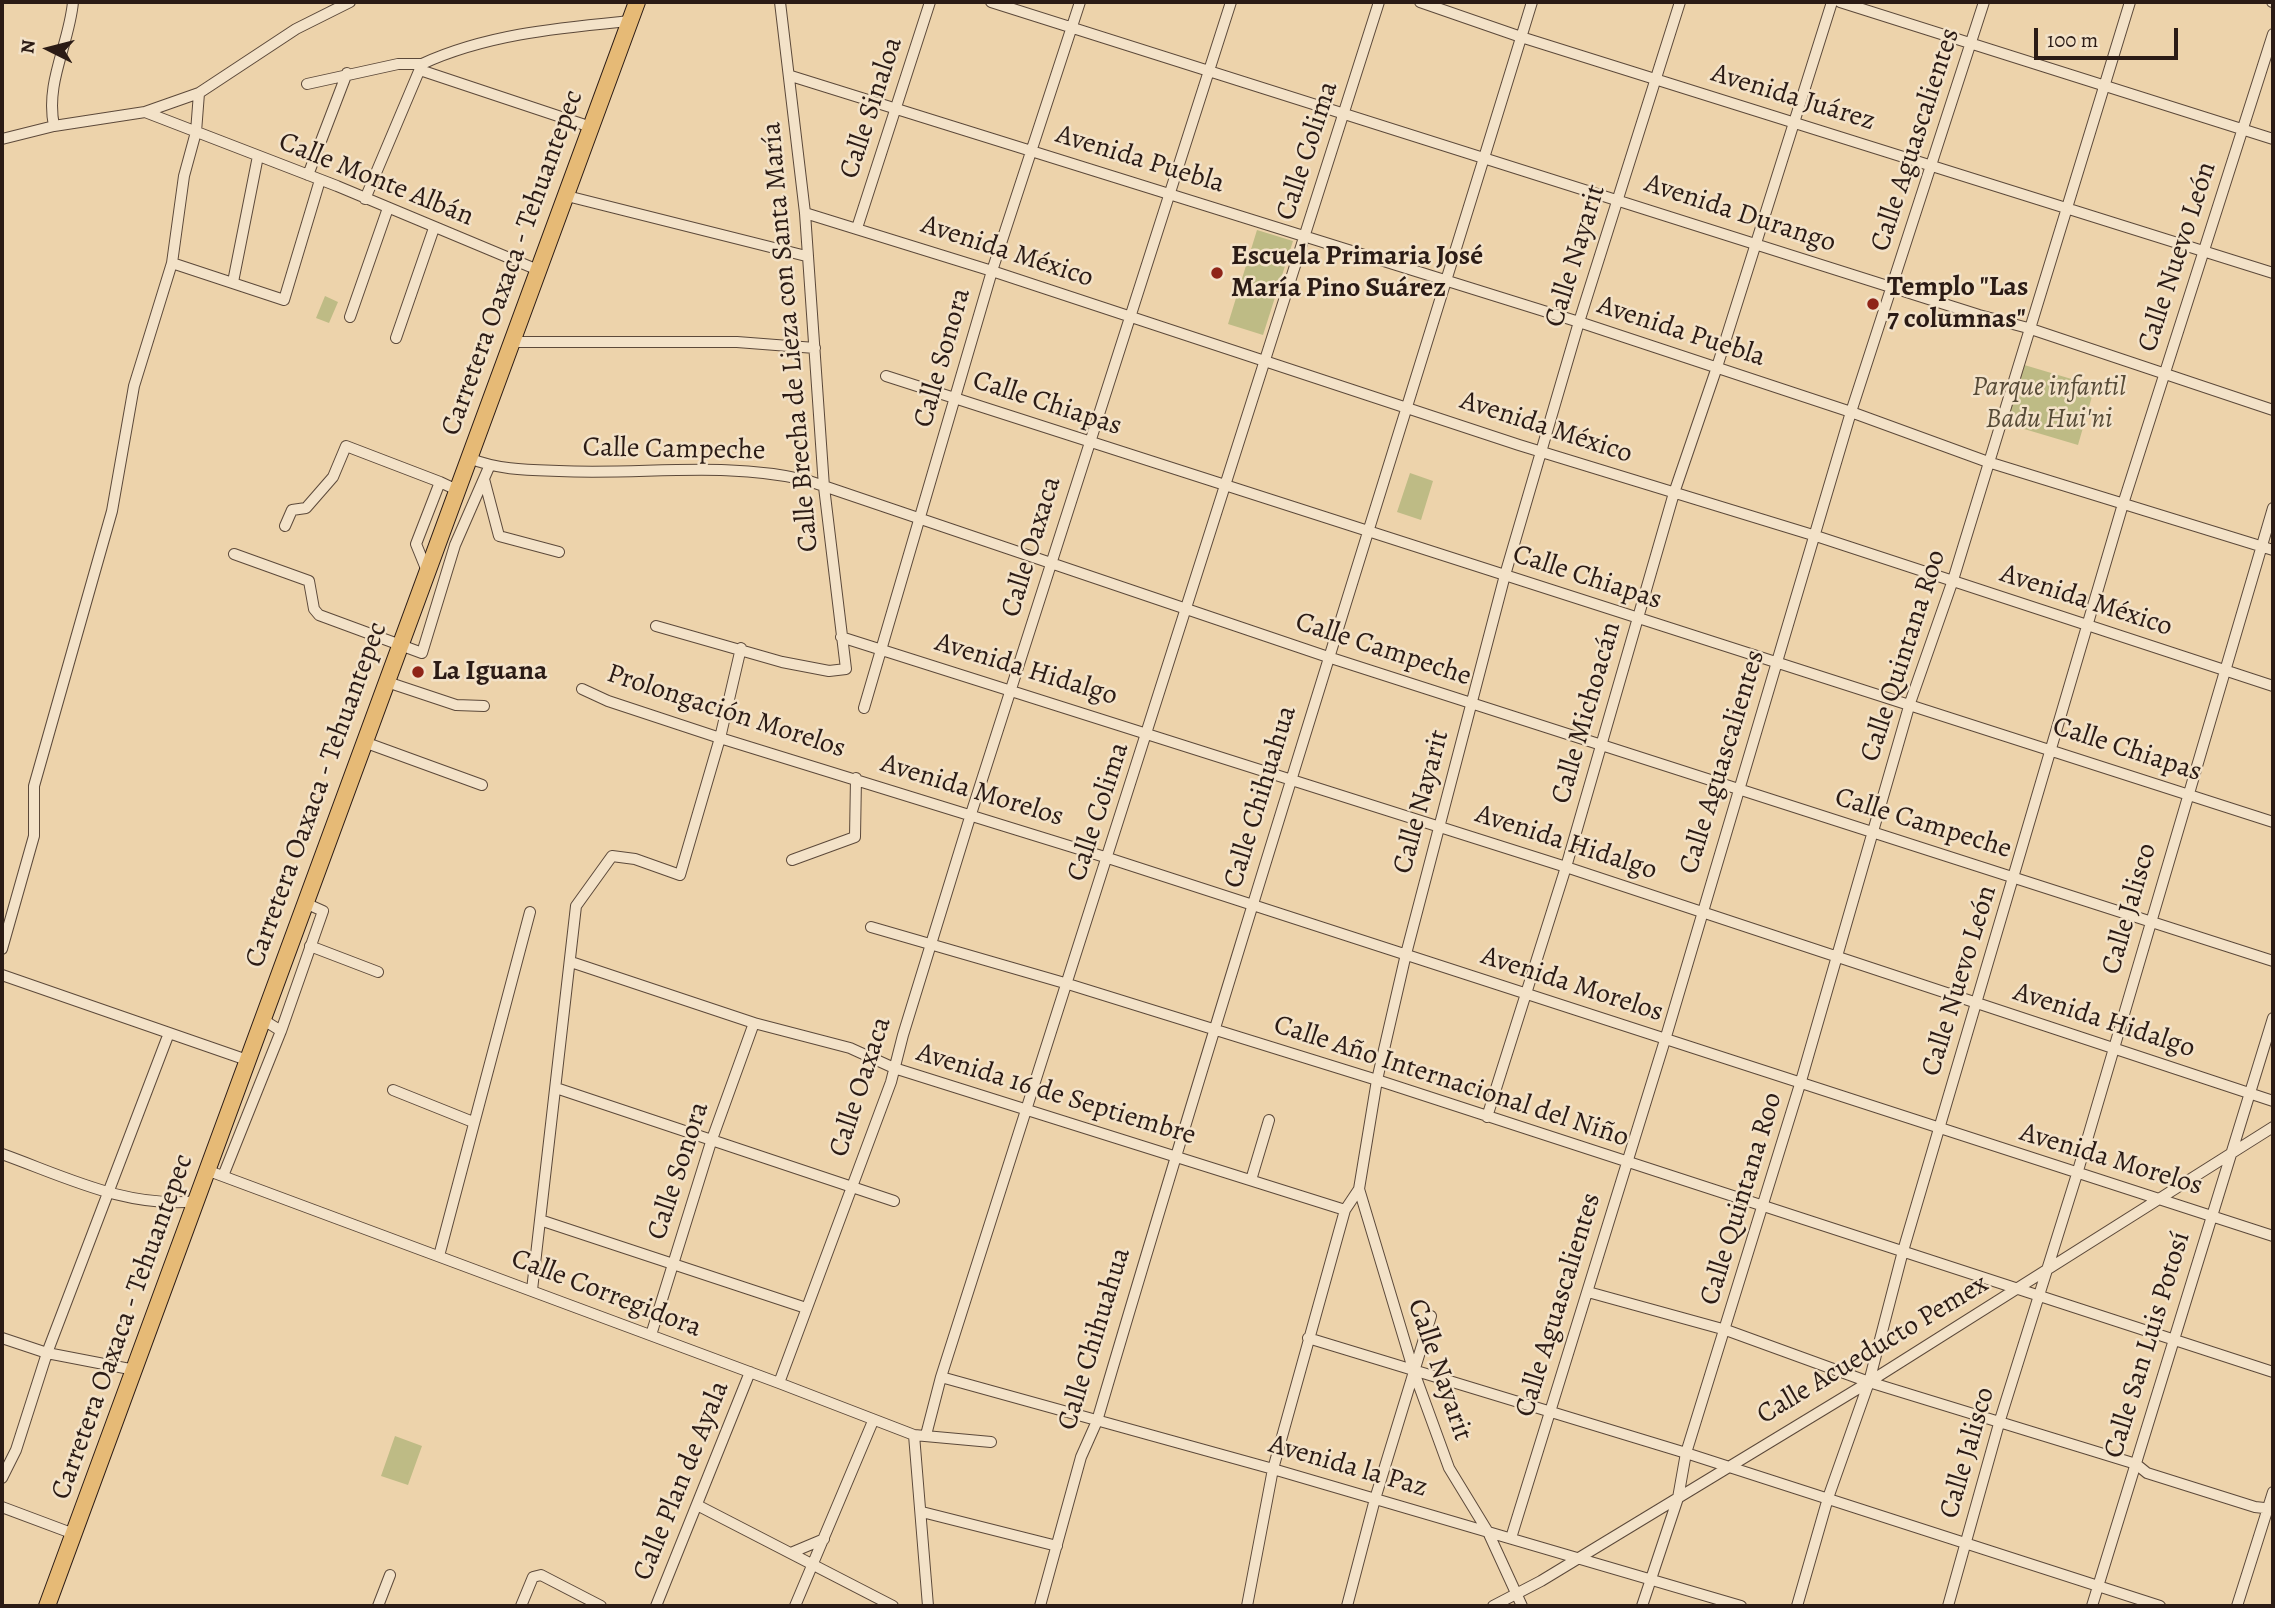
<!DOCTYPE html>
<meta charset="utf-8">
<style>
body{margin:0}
#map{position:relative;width:2275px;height:1608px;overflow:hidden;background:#edd3ab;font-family:Alegreya,serif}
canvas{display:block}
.frame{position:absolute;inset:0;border:4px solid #2b1b15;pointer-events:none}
.north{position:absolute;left:14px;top:14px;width:70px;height:70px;-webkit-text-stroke:5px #f3e2c8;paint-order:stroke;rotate:276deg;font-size:19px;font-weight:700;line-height:28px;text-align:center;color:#2b1b15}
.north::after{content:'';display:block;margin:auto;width:24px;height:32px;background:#2b1b15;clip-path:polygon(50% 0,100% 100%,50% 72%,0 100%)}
.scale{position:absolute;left:2034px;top:28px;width:144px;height:32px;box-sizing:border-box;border:4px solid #2b1b15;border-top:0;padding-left:9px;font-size:21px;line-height:24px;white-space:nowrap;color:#2b1b15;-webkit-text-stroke:5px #f3e2c8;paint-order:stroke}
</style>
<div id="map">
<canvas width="2275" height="1608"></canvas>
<div class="frame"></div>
<div class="north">N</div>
<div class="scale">100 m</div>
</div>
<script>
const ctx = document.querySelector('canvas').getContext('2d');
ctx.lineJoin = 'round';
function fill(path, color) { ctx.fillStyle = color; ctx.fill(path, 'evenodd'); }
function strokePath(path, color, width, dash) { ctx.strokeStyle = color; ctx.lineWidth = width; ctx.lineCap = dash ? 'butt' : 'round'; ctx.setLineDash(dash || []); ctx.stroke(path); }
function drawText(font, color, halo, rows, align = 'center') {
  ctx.font = font + ' Alegreya,serif'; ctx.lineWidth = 5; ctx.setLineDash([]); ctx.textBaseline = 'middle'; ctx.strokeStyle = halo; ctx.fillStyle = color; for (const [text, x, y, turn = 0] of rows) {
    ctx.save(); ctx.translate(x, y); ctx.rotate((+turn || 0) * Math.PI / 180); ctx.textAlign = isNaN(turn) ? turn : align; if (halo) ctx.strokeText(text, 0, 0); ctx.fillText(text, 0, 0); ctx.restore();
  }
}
fill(new Path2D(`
 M1257,230l36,11 -30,94 -35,-11z
 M325,296l13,6 -9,21 -13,-5z
 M2021,364l74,22 -17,59 -74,-22z
 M1410,473l23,8 -12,39 -24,-8z
 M395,1436l27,10 -14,39 -27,-9z`), '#bebb85');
const street = new Path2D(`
 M73,2c-4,43 -28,80 -19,124l91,-14 54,-19 97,-64 54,-27
 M991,2l988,313 49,13 245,82
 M1420,2l101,35 752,236
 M1840,2l433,137
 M2272,2h1
 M420,70l171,57
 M791,76l788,246 272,90 137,50 285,88
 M307,84l91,-20h24
 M145,112l192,74 201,84
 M2,139l52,-13
 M308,175l39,-102
 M567,196l239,60
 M365,199l57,-135c65,-30 137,-36 208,-43
 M805,213l187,58 527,174 297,91 457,150
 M857,228l73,-226
 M172,263l112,37 36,-120
 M233,282l25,-126
 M350,317l38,-109
 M396,338l38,-110
 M512,342h225l78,6
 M886,376l1387,446
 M469,458c29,12 59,12 90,13 83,4 165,-10 247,9l522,177 945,304
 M484,479l15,57 60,16
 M285,526l7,-16 14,-2 27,-31 13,-31 94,36
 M234,554l75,27 5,28 5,6 103,38 33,-108 34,-78
 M427,571l-11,-27 24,-62 17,8
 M656,626l126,36 47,9 17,-2 -22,-182 -19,-274 -25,-211
 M841,637l725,230 707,234
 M387,682l69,23 28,1
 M582,689l26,12 112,37 388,120 1165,378
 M864,708l128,-437 88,-269
 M364,742l118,43
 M792,860l63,-23 1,-59
 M871,927l197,57 309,96 896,292
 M310,946l68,26
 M2,949l32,-113v-50l78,-275 22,-125 38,-123 12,-87 12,-44 3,-39
 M571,962l183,61 96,25 44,20 451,142
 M2,975l245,85
 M281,1031l42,-120 -18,-8
 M556,1088l338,113
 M393,1090l80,32
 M1487,1117l79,-250 108,-374 43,-126 115,-365
 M2,1154c64,23 126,55 195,47
 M209,1171l570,212 135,52 77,7
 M223,1176l58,-145 -19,-12
 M1251,1180l18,-60
 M540,1220l266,88
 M439,1256l91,-344
 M532,1290l44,-384 36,-50 23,3 45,16 40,-137 21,-90
 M1588,1292l138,38 143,52 267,82 11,9 108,34 18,2
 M651,1335l60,-193 43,-119
 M2,1338l45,15 88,17
 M1308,1338l378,115 474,153
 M941,1377l332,92 468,137
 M779,1383l112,-301 12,-47 68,-221 260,-812
 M914,1435l14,171
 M926,1435l15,-58 438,-1375
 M2,1478l14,-28 31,-97 122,-320
 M697,1505l196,101
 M2,1507l72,27
 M922,1512l135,34
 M1511,1538l154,-498 186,-628 133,-410
 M793,1552l31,-13
 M378,1606l12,-31
 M521,1606l12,-29 8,-2 60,31
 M656,1606l94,-234
 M795,1606l78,-185
 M1040,1606l41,-149 16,-36c140,-475 290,-946 435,-1419
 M1247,1606l26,-137 72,-259 14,-21
 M1347,1606l28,-107 56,-183
 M1493,1606l48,-25 328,-199 404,-255
 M1522,1606l-34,-74 -39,-64 -35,-96 -55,-183 18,-109 29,-126 99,-379 74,-253 101,-320
 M1642,1606l36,-108 8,-45 115,-372 109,-378 43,-123 177,-578
 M1797,1606l31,-108 41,-116 34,-131 220,-747 150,-470
 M1948,1606l52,-186 77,-246 196,-666
 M2092,1606l181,-588
 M2237,1606l36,-114`);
const primary = new Path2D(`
 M47,1606l590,-1604`);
strokePath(street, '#5c493a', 12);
strokePath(primary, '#2b1b15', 18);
strokePath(street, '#f3e2c8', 10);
strokePath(primary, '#e6ba76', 16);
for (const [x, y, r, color] of [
 [1217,273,7,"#8f2418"],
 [1873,304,7,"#8f2418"],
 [418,672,7,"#8f2418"]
]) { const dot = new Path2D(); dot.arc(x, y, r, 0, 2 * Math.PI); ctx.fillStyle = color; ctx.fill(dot); strokePath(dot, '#f3e2c8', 2.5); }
drawText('28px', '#2b1b15', '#f3e2c8', [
 ["Avenida Juárez",1793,98,17],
 ["Calle Sinaloa",872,108,-72],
 ["Calle Aguascalientes",1916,140,-72],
 ["Calle Colima",1308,151,-72],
 ["Avenida Puebla",1140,160,17],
 ["Calle Monte Albán",376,180,22],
 ["Avenida Durango",1740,214,18],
 ["Avenida México",1007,252,18],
 ["Calle Nayarit",1576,256,-73],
 ["Calle Nuevo León",2178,257,-72],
 ["Carretera Oaxaca - Tehuantepec",513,263,-70],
 ["Avenida Puebla",1681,332,18],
 ["Calle Brecha de Lieza con Santa María",791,337,-95],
 ["Calle Sonora",943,358,-74],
 ["Calle Chiapas",1047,404,18],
 ["Avenida México",1546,428,18],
 ["Calle Campeche",674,450,1],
 ["Calle Oaxaca",1032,547,-73],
 ["Calle Chiapas",1587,578,18],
 ["Avenida México",2086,601,18],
 ["Calle Campeche",1383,650,18],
 ["Calle Quintana Roo",1904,656,-72],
 ["Avenida Hidalgo",1026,670,17],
 ["Prolongación Morelos",726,712,18],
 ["Calle Michoacán",1587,713,-74],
 ["Calle Chiapas",2127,750,18],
 ["Calle Aguascalientes",1723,762,-73],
 ["Avenida Morelos",972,791,17],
 ["Carretera Oaxaca - Tehuantepec",317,795,-70],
 ["Calle Chihuahua",1261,797,-73],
 ["Calle Nayarit",1422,802,-75],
 ["Calle Colima",1099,812,-72],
 ["Calle Campeche",1923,824,17],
 ["Avenida Hidalgo",1566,843,18],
 ["Calle Jalisco",2130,909,-74],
 ["Calle Nuevo León",1960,981,-73],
 ["Avenida Morelos",1572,985,18],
 ["Avenida Hidalgo",2104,1021,18],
 ["Calle Año Internacional del Niño",1451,1082,18],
 ["Calle Oaxaca",861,1087,-72],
 ["Avenida 16 de Septiembre",1056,1095,17],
 ["Avenida Morelos",2111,1160,17],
 ["Calle Sonora",679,1171,-72],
 ["Calle Quintana Roo",1742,1199,-73],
 ["Calle Corregidora",606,1294,21],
 ["Calle Aguascalientes",1559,1305,-73],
 ["Carretera Oaxaca - Tehuantepec",123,1327,-70],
 ["Calle Chihuahua",1095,1339,-73],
 ["Calle San Luis Potosí",2148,1345,-73],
 ["Calle Acueducto Pemex",1873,1350,-31],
 ["Calle Nayarit",1439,1370,71],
 ["Calle Jalisco",1968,1453,-74],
 ["Avenida la Paz",1348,1467,16],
 ["Calle Plan de Ayala",682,1481,-68]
]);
drawText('bold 28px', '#2b1b15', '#f3e2c8', [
 ["Escuela Primaria José",1231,257],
 ["María Pino Suárez",1231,289],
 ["Templo \"Las",1887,288],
 ["7 columnas\"",1887,320],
 ["La Iguana",432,672]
], 'left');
drawText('italic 28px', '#574b37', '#f3e2c8', [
 ["Parque infantil",2049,388],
 ["Badu Hui'ni",2049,420]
]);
</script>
